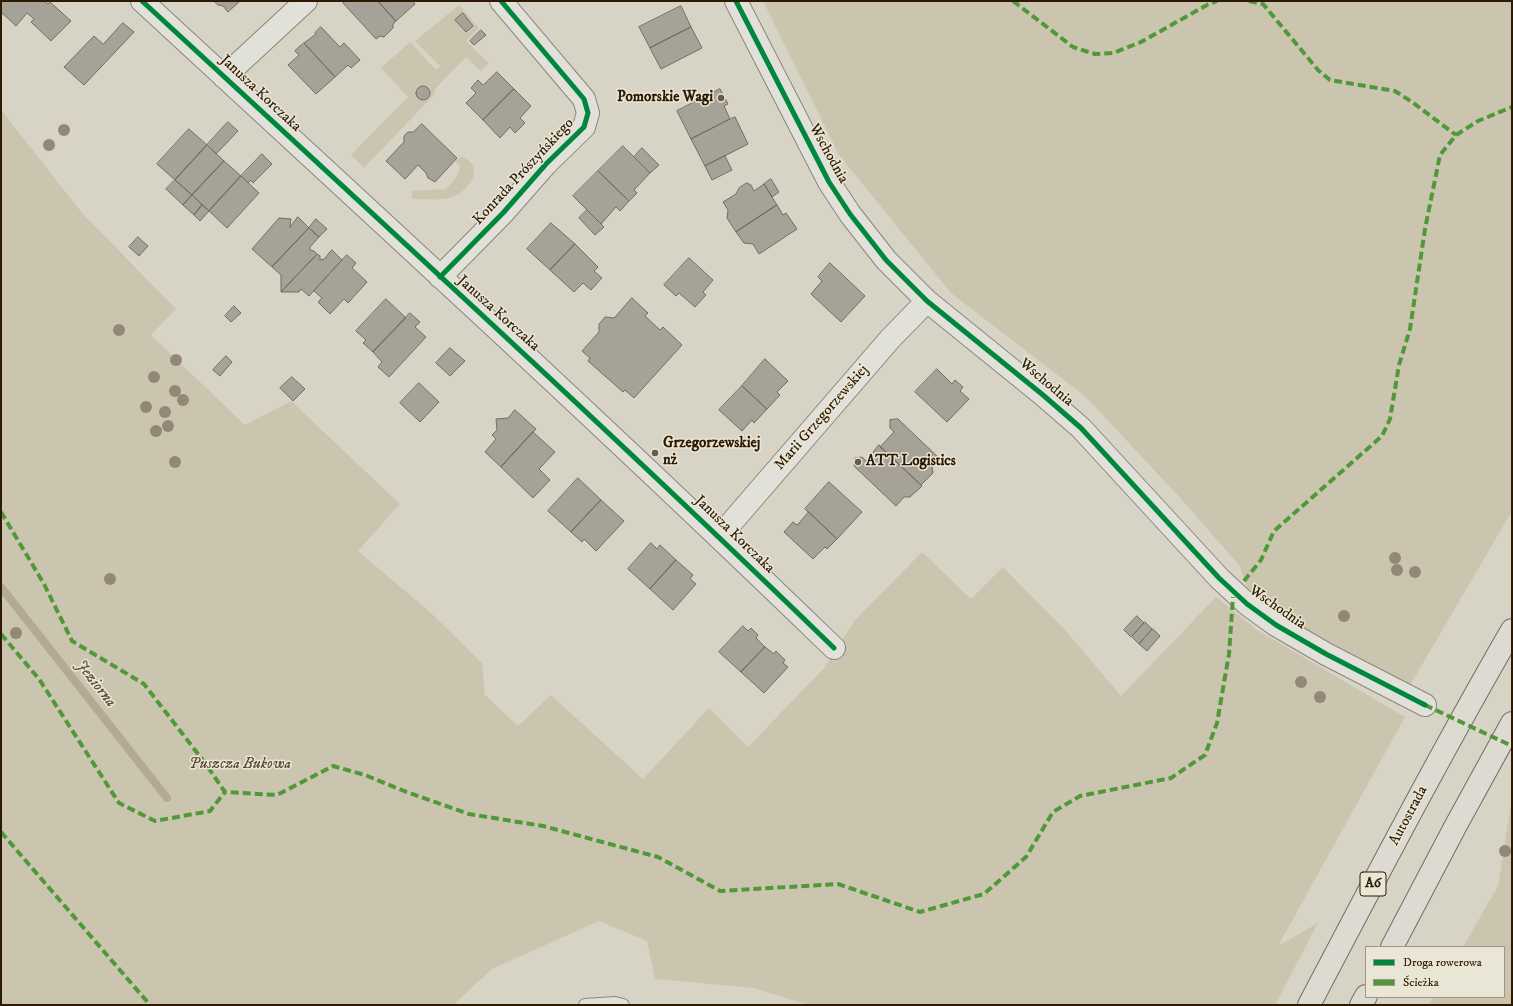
<!DOCTYPE html>
<meta charset="utf-8">
<style>
body{margin:0}
#map{position:relative;width:1513px;height:1006px;overflow:hidden;background:#d7d4c6;font-family:"IM FELL DW Pica",serif}
canvas{display:block}
.frame{position:absolute;inset:0;border:2px solid #2e1903;pointer-events:none}
.legend{position:absolute;left:1365px;top:946px;width:140px;height:52px;box-sizing:border-box;background:#eae6d5;border:1px solid #9f9481;margin:0;padding:5px 7px;list-style:none;font-size:12px;color:#2e1903}
.legend li{display:flex;align-items:center;gap:8px;height:20px}
.legend b{width:20px;border:1px solid #9f9481}
</style>
<div id="map">
<canvas width="1513" height="1006"></canvas>
<div class="frame"></div>
<ul class="legend">
<li><b style="height:5px;background:#00873e"></b>Droga rowerowa</li>
<li><b style="height:5px;background:#509939"></b>Ścieżka</li>
</ul>
</div>
<script>
const ctx = document.querySelector('canvas').getContext('2d');
ctx.lineJoin = 'round';
function fill(path, color) { ctx.fillStyle = color; ctx.fill(path, 'evenodd'); }
function strokePath(path, color, width, dash) { ctx.strokeStyle = color; ctx.lineWidth = width; ctx.lineCap = dash ? 'butt' : 'round'; ctx.setLineDash(dash || []); ctx.stroke(path); }
function drawText(font, color, halo, rows, align = 'center') {
  ctx.font = font + ' "IM FELL DW Pica",serif'; ctx.lineWidth = 3; ctx.setLineDash([]); ctx.textBaseline = 'middle'; ctx.strokeStyle = halo; ctx.fillStyle = color; for (const [text, x, y, turn = 0] of rows) {
    ctx.save(); ctx.translate(x, y); ctx.rotate((+turn || 0) * Math.PI / 180); ctx.textAlign = isNaN(turn) ? turn : align; if (halo) ctx.strokeText(text, 0, 0); ctx.fillText(text, 0, 0); ctx.restore();
  }
}
fill(new Path2D(`
 M763,1h749v510l-103,176 -119,-67 -42,-31 -9,-24 -56,-64 -97,-104 -135,-104 -112,-138z
 M459,5l20,23 -13,13 23,22 -8,8 -15,-14 -31,32 -1,6 -70,73 -13,-13 57,-58 -27,-29 29,-26 26,28 4,-4 -25,-25z
 M1,110l82,104 93,95 -25,26 94,90 46,-24 109,103 -42,47 72,61 52,51 3,32 33,31 33,-31 92,84 66,-71 39,39 77,-80 30,-47 67,-68 49,47 32,-32 63,64 55,65 95,-99 41,33 148,87 -127,229 40,-23 -43,82h-467l-54,-17 -99,-9 -8,-38 -48,-20 -107,48 -39,36h-452z
 M463,157c23,11 6,34 -11,40 -13,4 -27,2 -40,2v-8l34,-2c6,-7 21,-21 9,-28z
 M1512,798v207h-83l4,-8h71v-50h-41l35,-61z`), '#cbc5b0');
strokePath(new Path2D(`
 M1,587l166,211`), '#b3a994', 8);
const building = new Path2D(`
 M1,1h43l4,3 2,-2 21,19 -20,20 -20,-19 3,-3 -7,-6 -11,13 -15,-14z
 M214,1h26l-12,11 -5,-6 -5,-1z
 M346,1h32l18,20 -3,3v4l-9,9 -4,-1 -4,3 -33,-36z
 M378,1h35l2,3 -19,17z
 M681,6l10,21 -41,21 -11,-21z
 M463,13l10,13 -7,6 -11,-12z
 M123,23l11,9 -50,53 -20,-18 30,-31 9,8z
 M321,27l19,20 4,-4 16,17 -9,8 -3,-3 -13,12 -31,-34 12,-9 -1,-1z
 M691,27l11,21 -41,21 -11,-21z
 M481,30l5,5 -12,10 -4,-4z
 M304,43l31,34 -19,17 -28,-29 11,-10 -4,-4z
 M497,72l17,17 -31,31 -17,-17 10,-10 -5,-5 7,-8 5,5z
 M416 93a7 7 0 1 1 14 0a7 7 0 1 1-14 0Z
 M514,89l17,17 -11,12 5,5 -10,10 -5,-6 -10,11 -17,-18z
 M720,89l8,15 -4,2 6,13 -39,20 -14,-28z
 M735,117l13,27 -43,22 -14,-27z
 M228,122l10,9 -22,23 -9,-9z
 M422,124l35,34 -22,24 -7,-4 -2,-5 -8,-8 -13,14 -19,-18 18,-19v-6l4,-4h5z
 M189,129l18,16 -32,35 -18,-16z
 M207,145l17,16 -32,34 -17,-15z
 M623,146l27,27 -16,17 3,3 -8,8 -31,-30z
 M642,148l17,17 -9,8 -16,-16z
 M262,154l10,10 -19,19 -2,-3 -3,3 -7,-7z
 M725,156l7,14 -20,10 -7,-14z
 M224,161l17,15 -32,35 -17,-16z
 M598,171l31,30 -9,10 -4,-4 -15,17 -28,-28z
 M241,176l18,17 -32,35 -18,-17z
 M771,179l8,13 -7,5 -8,-13z
 M175,180l17,15 -9,10 -17,-16z
 M747,183l4,2 3,6 10,-7 13,21 -41,27 -9,-14 1,-8 -5,-8 13,-8 3,-6z
 M192,195l10,10 -8,10 -11,-10z
 M202,205l7,6 -9,10 -6,-6z
 M777,205l6,10 3,-2 11,16 -38,25 -6,-10 -9,-1 -8,-11z
 M587,210l17,17 -9,8 -16,-17z
 M298,217l11,11 -37,39 -20,-18 27,-31 12,1 -1,8z
 M316,219l11,10 -8,8 -10,-9z
 M551,223l24,21 -25,26 -23,-21z
 M309,228l10,9 -9,10v3l4,1 3,3 -36,38v-17l-9,-8z
 M138,237l10,9 -9,10 -10,-9z
 M575,244l23,23 -4,4 8,7 -11,12 -8,-7 -9,9 -24,-22z
 M332,250l10,10 -33,36 -8,-7 -2,3h-18l36,-38 3,2v4l4,-1z
 M347,255l9,8 -4,5 15,14 -19,21 -4,-4 -14,15 -12,-12 4,-4 -8,-7z
 M689,258l24,22 -10,12 3,3 -11,12 -16,-14 -3,3 -12,-11z
 M830,263l35,33 -24,26 -30,-28 11,-13 -4,-4z
 M632,298l16,15 -3,3 15,14 3,-3 19,18 -48,53 -9,-8 -2,2 -35,-31 2,-3 -8,-7 17,-19v-8l6,-7 9,1z
 M386,299l20,19 -33,34 -10,-9 3,-3 -10,-9z
 M234,306l7,7 -10,9 -6,-6z
 M410,313l10,9 -5,5 11,10 -37,40 -11,-10 4,-5 -9,-10z
 M450,348l15,13 -15,15 -14,-13z
 M226,356l6,6 -12,14 -7,-6z
 M765,359l23,22 -11,11 3,3 -13,14 -25,-23z
 M937,369l15,15 3,-4 8,7 -3,4 9,8 -22,23 -32,-30z
 M292,377l13,12 -12,12 -13,-13z
 M419,383l20,19 -19,20 -20,-19z
 M742,386l25,23 -13,14 -2,-3 -10,11 -23,-21z
 M515,410l21,19 -35,38 -16,-15 11,-13 -4,-4 5,-5 -1,-11 12,-1z
 M898,419l42,40 -8,8 1,6 -12,12 -41,-38 14,-15 -4,-4v-8z
 M533,432l22,20 -16,17 11,11 -17,18 -32,-31z
 M879,445l43,41 -12,11h-6l-8,9 -42,-40 1,-8 7,-1 4,4z
 M578,478l23,22 -30,32 -23,-21z
 M829,482l33,30 -25,27 -32,-30z
 M601,500l23,21 -28,30 -12,-12 -2,3 -11,-10z
 M809,512l28,27 -10,10 -2,-2 -12,12 -29,-27 9,-10 4,3z
 M651,543l6,6 3,-4 16,15 -26,29 -22,-20z
 M676,560l17,15 -3,4 6,5 -23,26 -23,-21z
 M1137,616l7,7 -13,14 -7,-7z
 M1145,622l7,7 -13,15 -7,-7z
 M743,626l5,5 3,-3 7,7 -2,3 9,9 -24,25 -22,-20z
 M1153,629l7,7 -13,15 -8,-7z
 M765,647l9,7 2,-3 9,9 -2,3 5,4 -24,26 -23,-21z`);
fill(building, '#a6a297');
strokePath(building, '#726d62', 1);
const lane = new Path2D(`
 M585,1005l30,-2 8,2`);
const street = new Path2D(`
 M142,1c232,214 465,427 692,647
 M736,1l93,181 21,32 36,46 41,41 116,94 38,33 138,150 28,26 29,21 50,29 99,51
 M224,77l82,-76
 M440,277l63,-64 43,-49 38,-37 4,-14 -4,-14 -83,-98
 M719,537l171,-198 37,-38`);
const highway = new Path2D(`
 M1392,947l63,-120 57,-104
 M1309,1005c66,-126 132,-252 203,-375
 M1361,1005l5,-9`);
strokePath(lane, '#8b867c', 14);
strokePath(street, '#8b867c', 24);
strokePath(highway, '#726d62', 24);
strokePath(lane, '#e1e0d9', 12);
strokePath(street, '#e1e0d9', 22);
strokePath(highway, '#dddad2', 22);
strokePath(new Path2D(`
 M1013,1l60,46 22,7 18,-1 28,-11 66,-37 10,-4
 M1249,1l14,3 55,66 12,10 65,11 17,11 44,33
 M1,512l43,72 28,57 72,43 61,79 20,29 52,3 56,-29 32,9 39,16 65,23 74,12 115,31 62,34 118,-7 82,28 64,-18 42,-37 27,-45 27,-16 91,-18 34,-23 12,-32 12,-69 4,-57
 M1244,581l17,-21 13,-29 108,-95 8,-17 9,-54 11,-36 15,-100 15,-74 16,-20 22,-14 34,-14
 M1,634l38,45 80,124 36,18 55,-10 15,-19
 M1425,705l87,41
 M1,832l149,173`), '#509939', 4, [8, 4]);
strokePath(new Path2D(`
 M142,1c232,214 465,427 692,647
 M736,1l93,181 21,32 36,46 41,41 116,94 38,33 138,150 28,26 29,21 50,29 99,51
 M440,277l63,-64 43,-49 38,-37 4,-14 -4,-14 -83,-98`), '#00873e', 5);
ctx.fillStyle = '#928875';
for (const [x, y] of [
 [64,130],
 [49,145],
 [119,330],
 [176,360],
 [154,377],
 [175,391],
 [183,400],
 [146,407],
 [165,412],
 [168,426],
 [156,431],
 [175,462],
 [1395,558],
 [1397,570],
 [1415,572],
 [110,579],
 [1344,616],
 [16,633],
 [1301,682],
 [1320,697],
 [1505,851]
]) { ctx.beginPath(); ctx.arc(x, y, 6, 0, 2 * Math.PI); ctx.fill(); }
for (const [x, y, r, color] of [
 [721,98,4,"#695a47"],
 [655,453,4,"#695a47"],
 [858,462,4,"#695a47"]
]) { const dot = new Path2D(); dot.arc(x, y, r, 0, 2 * Math.PI); ctx.fillStyle = color; ctx.fill(dot); strokePath(dot, '#eae6d5', 1.5); }
for (const [x, y, w] of [
 [1373,884,26]
]) { const box = new Path2D(); box.roundRect(x - w / 2, y - 12, w, 24, 3); ctx.fillStyle = '#eae6d5'; ctx.fill(box); strokePath(box, '#2e1903', 1); }
drawText('bold 14px', '#2e1903', null, [
 ["A6",1373,884]
]);
drawText('15px', '#2e1903', '#eae6d5', [
 ["Janusza Korczaka",260,94,43],
 ["Wschodnia",828,154,61],
 ["Konrada Prószyńskiego",524,172,-47],
 ["Janusza Korczaka",498,314,42],
 ["Wschodnia",1046,383,40],
 ["Marii Grzegorzewskiej",822,418,-49],
 ["Janusza Korczaka",734,535,44],
 ["Wschodnia",1277,608,35],
 ["Autostrada",1409,816,-62]
]);
drawText('bold 15px', '#2e1903', '#eae6d5', [
 ["Pomorskie Wagi",713,98,"right"],
 ["Grzegorzewskiej",663,444],
 ["nż",663,461],
 ["ATT Logistics",866,462]
], 'left');
drawText('italic 15px', '#5a4932', '#eae6d5', [
 ["Puszcza Bukowa",240,765]
]);
drawText('italic 16px', '#5d4b34', '#eae6d5', [
 ["Jeziorna",95,684,52]
]);
</script>
